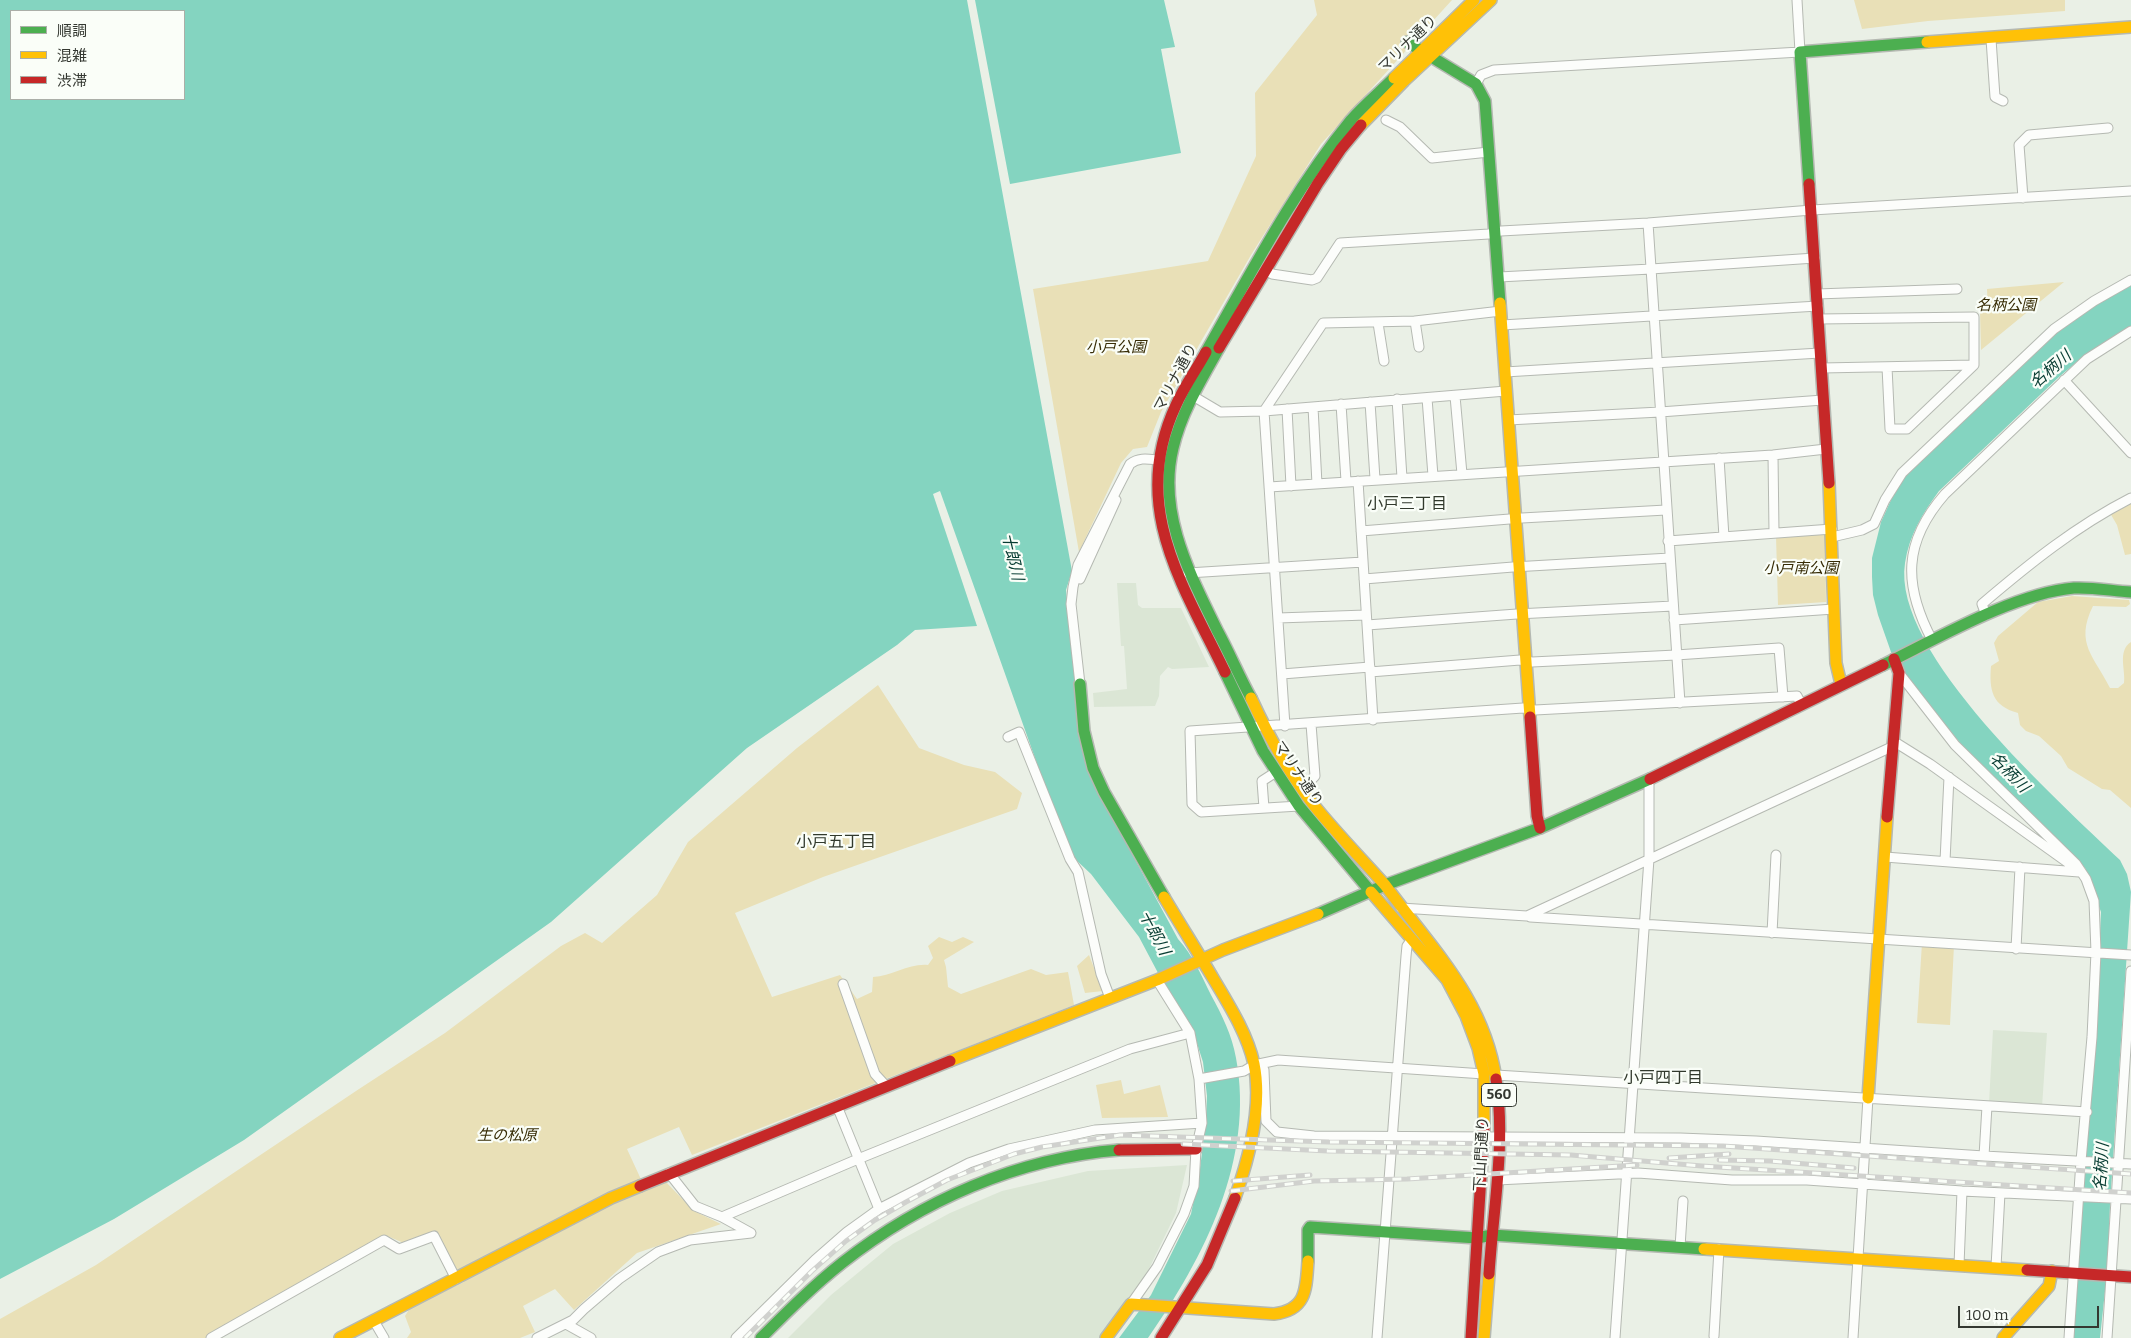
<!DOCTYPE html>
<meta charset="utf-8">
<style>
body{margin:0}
#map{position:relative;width:2131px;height:1338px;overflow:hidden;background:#eaf0e6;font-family:Bitter,"Noto Sans JP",serif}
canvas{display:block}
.legend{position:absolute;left:10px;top:10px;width:175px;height:90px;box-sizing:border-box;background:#fafef8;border:1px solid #abafa8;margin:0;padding:6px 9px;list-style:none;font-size:15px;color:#343831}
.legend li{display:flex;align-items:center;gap:10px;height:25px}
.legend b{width:25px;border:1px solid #abafa8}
.scale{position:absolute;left:1958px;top:1306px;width:141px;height:22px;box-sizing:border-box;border:2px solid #343831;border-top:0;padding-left:6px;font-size:15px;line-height:18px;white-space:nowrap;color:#343831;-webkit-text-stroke:4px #fafef8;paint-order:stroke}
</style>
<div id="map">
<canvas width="2131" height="1338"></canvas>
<ul class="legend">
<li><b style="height:6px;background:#4caf50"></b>順調</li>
<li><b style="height:6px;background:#ffc107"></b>混雑</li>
<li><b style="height:6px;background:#c62828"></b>渋滞</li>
</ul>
<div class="scale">100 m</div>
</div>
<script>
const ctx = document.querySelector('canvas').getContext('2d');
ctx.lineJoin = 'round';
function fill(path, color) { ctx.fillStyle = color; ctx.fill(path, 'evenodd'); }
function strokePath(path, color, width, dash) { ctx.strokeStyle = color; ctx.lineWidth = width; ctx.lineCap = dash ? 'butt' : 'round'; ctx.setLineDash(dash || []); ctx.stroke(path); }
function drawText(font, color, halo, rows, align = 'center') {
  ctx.font = font + ' Bitter,"Noto Sans JP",serif'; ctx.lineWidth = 4.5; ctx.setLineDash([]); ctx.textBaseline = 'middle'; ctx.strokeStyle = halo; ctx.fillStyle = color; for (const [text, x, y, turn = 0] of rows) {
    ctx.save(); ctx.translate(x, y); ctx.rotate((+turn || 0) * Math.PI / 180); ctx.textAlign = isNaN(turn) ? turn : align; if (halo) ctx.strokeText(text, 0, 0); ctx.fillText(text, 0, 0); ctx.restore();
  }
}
fill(new Path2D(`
 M1117,583h19l2,22 4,3h39l28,59 -37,2 -4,-2 -8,9 -1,20 -4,10 -61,1 -1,-14 34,-4 -3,-43h-3z
 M1993,1030l54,3 -5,74 -53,-4z
 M1187,1165l-11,48 -31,64 -46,61h-311l43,-43 62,-51 57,-31 52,-22 86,-20z`), '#dbe6d5');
fill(new Path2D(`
 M1314,0h138l-131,144 -70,111 -48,83 -42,74 -14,35 -14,2 -12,14 -42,89 -46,-263 175,-28 48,-105 -1,-63 62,-78z
 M1854,0h211v11l-137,10 -66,8z
 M2064,282l-83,68 -1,-39 8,1 -1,-23z
 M2131,502v52l-6,1 -8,-30 -7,-12z
 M1825,533l1,69 -48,3 -2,-69z
 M2072,596l57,4 1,4 -4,3 -33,-1c-19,38 2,51 17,82h8l6,-5c2,-13 -7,-32 7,-41v166l-21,-18 -8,-1 -34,-21 -7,-12 -22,-20 -13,-5 -6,-6 -2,-12c-26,-7 -29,-23 -27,-47l8,-5 -5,-18 4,-7 40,-34z
 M878,685l41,63 45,17 31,7 27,21 -5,16 -194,68 -88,36 37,84 68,-22 17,24 15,-7 1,-15c19,-1 37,-14 55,-12l5,-7 -5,-12 11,-9 13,5 11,-5 11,5 -30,18 2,7 2,20 13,7 70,-25 15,6 22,-3 6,33 -382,150 -13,-28 -52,22 18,39 19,-8 30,31 27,13 -84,29 -63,57 -19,-21 -32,17 12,26 -15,6h-113l4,-6 -6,-16 5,-8 54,-26 -28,-49 -30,11 -21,-9 -178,103h-207v-19l96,-54 263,-176 86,-56 116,-87 24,-13 17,10 55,-48 31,-53 109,-94z
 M1922,943l32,2 -4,80 -33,-2z
 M1089,955l14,36 -18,2 -8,-27z
 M1121,1080l3,14 36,-9 8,32 -66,1 -6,-33z`), '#e9e0b7');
fill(new Path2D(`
 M0,0h967l105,571 -6,19 14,146 12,44 86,159c15,16 23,36 33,56 11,20 21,40 25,63 19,101 -32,200 -88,280h-29l32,-43 40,-81 9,-45 6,-50 1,-23 -4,-34 -12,-37 -25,-37 -27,-51 -48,-63 -16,-15 -29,-70 -106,-298 -7,3 44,132 -62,4 -18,15 -150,103 -196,174 -307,218 -130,79 -114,60zM11,11h173v88h-173z
 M975,0h189l11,47 -14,2 20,104 -171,31z
 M2131,284v43l-46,28 -25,21 -121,115c-16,22 -30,44 -34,72 -14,90 154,238 215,297l7,14 4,18 -21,312 -2,59 -8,75h-28l25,-339 4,-87 -16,-44 -115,-113 -69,-84 -10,-19 -13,-37 -5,-20 -1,-18v-19l9,-36 15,-33 10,-14 148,-142 25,-18z`), '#84d4c0');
const street = new Path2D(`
 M1991,39l4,58 8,4
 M1476,84l5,-9 13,-5 306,-18 -3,-52
 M1386,120l14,7 32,31 57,-6
 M2023,198l-4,-53 10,-10 79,-7
 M1648,223l32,480
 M1267,270l5,4 40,6 5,-2 23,-35 149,-9 12,-3 147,-8 164,-13 319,-19
 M1499,277l152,-8 164,-11
 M1817,294l140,-5
 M1819,319l155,-2v48l-152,3
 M1415,321l4,26
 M1378,323l6,38
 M1502,325l316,-19
 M1887,367l3,62h17l67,-64
 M1505,372l315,-19
 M2064,380l67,73
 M1193,396l27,16 44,-1 242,-20
 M1455,396l7,78
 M1427,398l6,78
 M1397,399l5,79
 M1370,402l5,77
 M1341,404l5,77
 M1313,407l4,77
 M1287,409l4,77
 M1508,420l152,-8 163,-12
 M1773,455l1,77
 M1719,458l5,79
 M1358,481l15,239
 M1269,487l504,-32 53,-6
 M1361,531l161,-13 144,-8
 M1832,537l30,-7 12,-6 11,-24 17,-27 152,-144 40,-28 37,-21
 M1668,541l164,-12
 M1188,573l175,-11
 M1080,579l36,-79
 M1364,579l149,-12 157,-9
 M1986,615l-4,-11c47,-40 94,-78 149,-106
 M1278,618l88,-3
 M1674,620l160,-11
 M1367,625l150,-11 156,-8
 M1932,640c-29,-55 -29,-98 13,-146l142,-135 44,-28
 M1370,672l150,-12 12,2 144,-7 103,-7 4,49
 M1899,673l56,72 121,119 10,15 8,22 2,51 -4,85 -11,124 -12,177
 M1282,674l88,-7
 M1080,684l-9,-80 2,-17 5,-22 52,-101c9,-7 18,-5 28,-4
 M1285,726l-21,-315 59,-88 92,-2 86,-10
 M1008,737l11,-5 51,127 8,13 23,102 9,24
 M1302,789l13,-13 -4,-52
 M1299,806l-98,6 -9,-8 -2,-73 333,-23 12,2 262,-14 4,8
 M1264,808l-2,-27 14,-9
 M1885,857l194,15
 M1945,861l4,-84
 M1401,908l126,8 371,-172 32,20 151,108
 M1530,917l601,38
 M1772,933l4,-78
 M2016,949l4,-82
 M1157,980l33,53 9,46
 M843,984l32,90 11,12
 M1261,1064l3,6 2,51 11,11 37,4 366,2 76,3 228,15 147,8
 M1496,1075l591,37
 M837,1106l42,103
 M1984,1156l3,-50
 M1497,1180l141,-7 94,7h75l155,11 169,8
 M722,1217l136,-58 272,-110 60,-16
 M1680,1247l3,-46
 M1959,1265l3,-74
 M1996,1267l4,-74
 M1131,1304l26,-37 27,-53 10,-28 2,-37 6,-26 -3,-44 45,-8 10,-6 24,-5 206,14
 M374,1321l10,17
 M566,1324l25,14
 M1714,1336l5,-87
 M211,1338l173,-98 15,9 35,-13 22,43
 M537,1338l36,-18 11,-11 35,-30 39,-27 32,-12 61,-7 -29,-16 -27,-11 -26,-33
 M736,1338l79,-78 32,-28 32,-23 90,-46 40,-14 86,-19 107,-7
 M1377,1338l29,-382 1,-10 5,-7
 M1615,1338l34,-479v-74l-3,-4
 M1853,1338l15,-240
 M2107,1338l24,-367`);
const fast = new Path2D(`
 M1407,42l69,42 9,17 15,202
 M1809,184l-9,-132 127,-10
 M1219,348c-18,32 -38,65 -46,100 -16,65 17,126 44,182 12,22 22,46 34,68
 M1206,352c45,-79 87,-161 145,-232 13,-15 29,-28 43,-42
 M1883,665c53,-26 132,-72 191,-77 18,-1 39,3 57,4
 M1225,672l38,79 36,55 72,86
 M1080,684l4,47 9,37 11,24 60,105
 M1318,914l67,-29 155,-57 110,-49
 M1308,1261v-31l2,-3 167,11 15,-3 212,14
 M761,1338c26,-26 52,-52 81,-75 79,-62 176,-105 277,-113`);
const slow = new Path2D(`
 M1927,42l204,-15
 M1394,78l80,-78
 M1361,125l43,-44 87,-81
 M1500,303l30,414
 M1829,483l7,180 5,21
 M1251,698c17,37 37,74 62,106 23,29 48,54 72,81
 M1385,885c46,63 99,113 111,194
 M1371,892l76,88 19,36 12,32 6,26v53
 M1164,897c16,27 33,54 49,81 16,27 34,55 41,86 9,43 -5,94 -19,134
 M950,1061l207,-81 66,-30 95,-36
 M1868,1098l19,-281
 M1704,1249l323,21
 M340,1338l271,-140 29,-12
 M1106,1338l25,-34 143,10c33,-4 32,-25 34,-53
 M1484,1338l5,-64
 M2003,1338l46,-52 3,-15`);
const jam = new Path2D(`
 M1809,184l20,299
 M1219,348l99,-165 23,-34 20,-24
 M1206,352c-10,18 -22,35 -30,53 -47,101 6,178 49,267
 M1530,717l7,99 3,12
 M1650,779l233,-114
 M1887,817l12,-144 -5,-14
 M1119,1150l77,-1
 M640,1186l310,-125
 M2027,1270l104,7
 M1489,1274c4,-64 17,-131 7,-195
 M1161,1338l46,-73 28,-67
 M1471,1338l13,-211`);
strokePath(street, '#b5b9b2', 11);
strokePath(fast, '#b5b9b2', 14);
strokePath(slow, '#b5b9b2', 14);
strokePath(jam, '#b5b9b2', 14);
strokePath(street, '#fcfdfb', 9);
strokePath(fast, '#4caf50', 11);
strokePath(slow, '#ffc107', 11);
strokePath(jam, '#c62828', 11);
const rail = new Path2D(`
 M1183,1144l145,7 243,4 131,11 429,27
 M1669,1158l60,-4
 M1719,1160l51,1 84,7
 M1233,1181l77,-6
 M1231,1191l83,-10 93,-2 230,-14
 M745,1338l67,-67 34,-30 29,-21 31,-18 41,-22 67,-26 28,-7 78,-12 209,7 394,4 408,28`);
strokePath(rail, '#d0d1ce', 5);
strokePath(rail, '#fafef8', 3, [9]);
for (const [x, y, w] of [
 [1499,1095,35]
]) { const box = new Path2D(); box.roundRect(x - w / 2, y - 11.5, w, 23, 4); ctx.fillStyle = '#fafef8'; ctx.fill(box); strokePath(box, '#343831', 1); }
drawText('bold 14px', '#343831', null, [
 ["560",1499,1095]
]);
drawText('15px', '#343831', '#fafef8', [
 ["マリナ通り",1408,44,-44],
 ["マリナ通り",1176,378,-62],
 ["マリナ通り",1298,774,56],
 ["下山門通り",1482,1154,-87]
]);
drawText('italic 15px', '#372c05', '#fafef8', [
 ["名柄公園",2006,306],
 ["小戸公園",1116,348],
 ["小戸南公園",1801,569],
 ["生の松原",507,1136]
]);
drawText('italic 16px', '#073c32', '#fafef8', [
 ["名柄川",2051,370,-41],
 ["十郎川",1012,557,77],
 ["名柄川",2009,773,46],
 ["十郎川",1154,933,62],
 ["名柄川",2102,1167,-86]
]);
drawText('16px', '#31392c', '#fafef8', [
 ["小戸三丁目",1407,505],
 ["小戸五丁目",836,843],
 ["小戸四丁目",1663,1079]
]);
</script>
